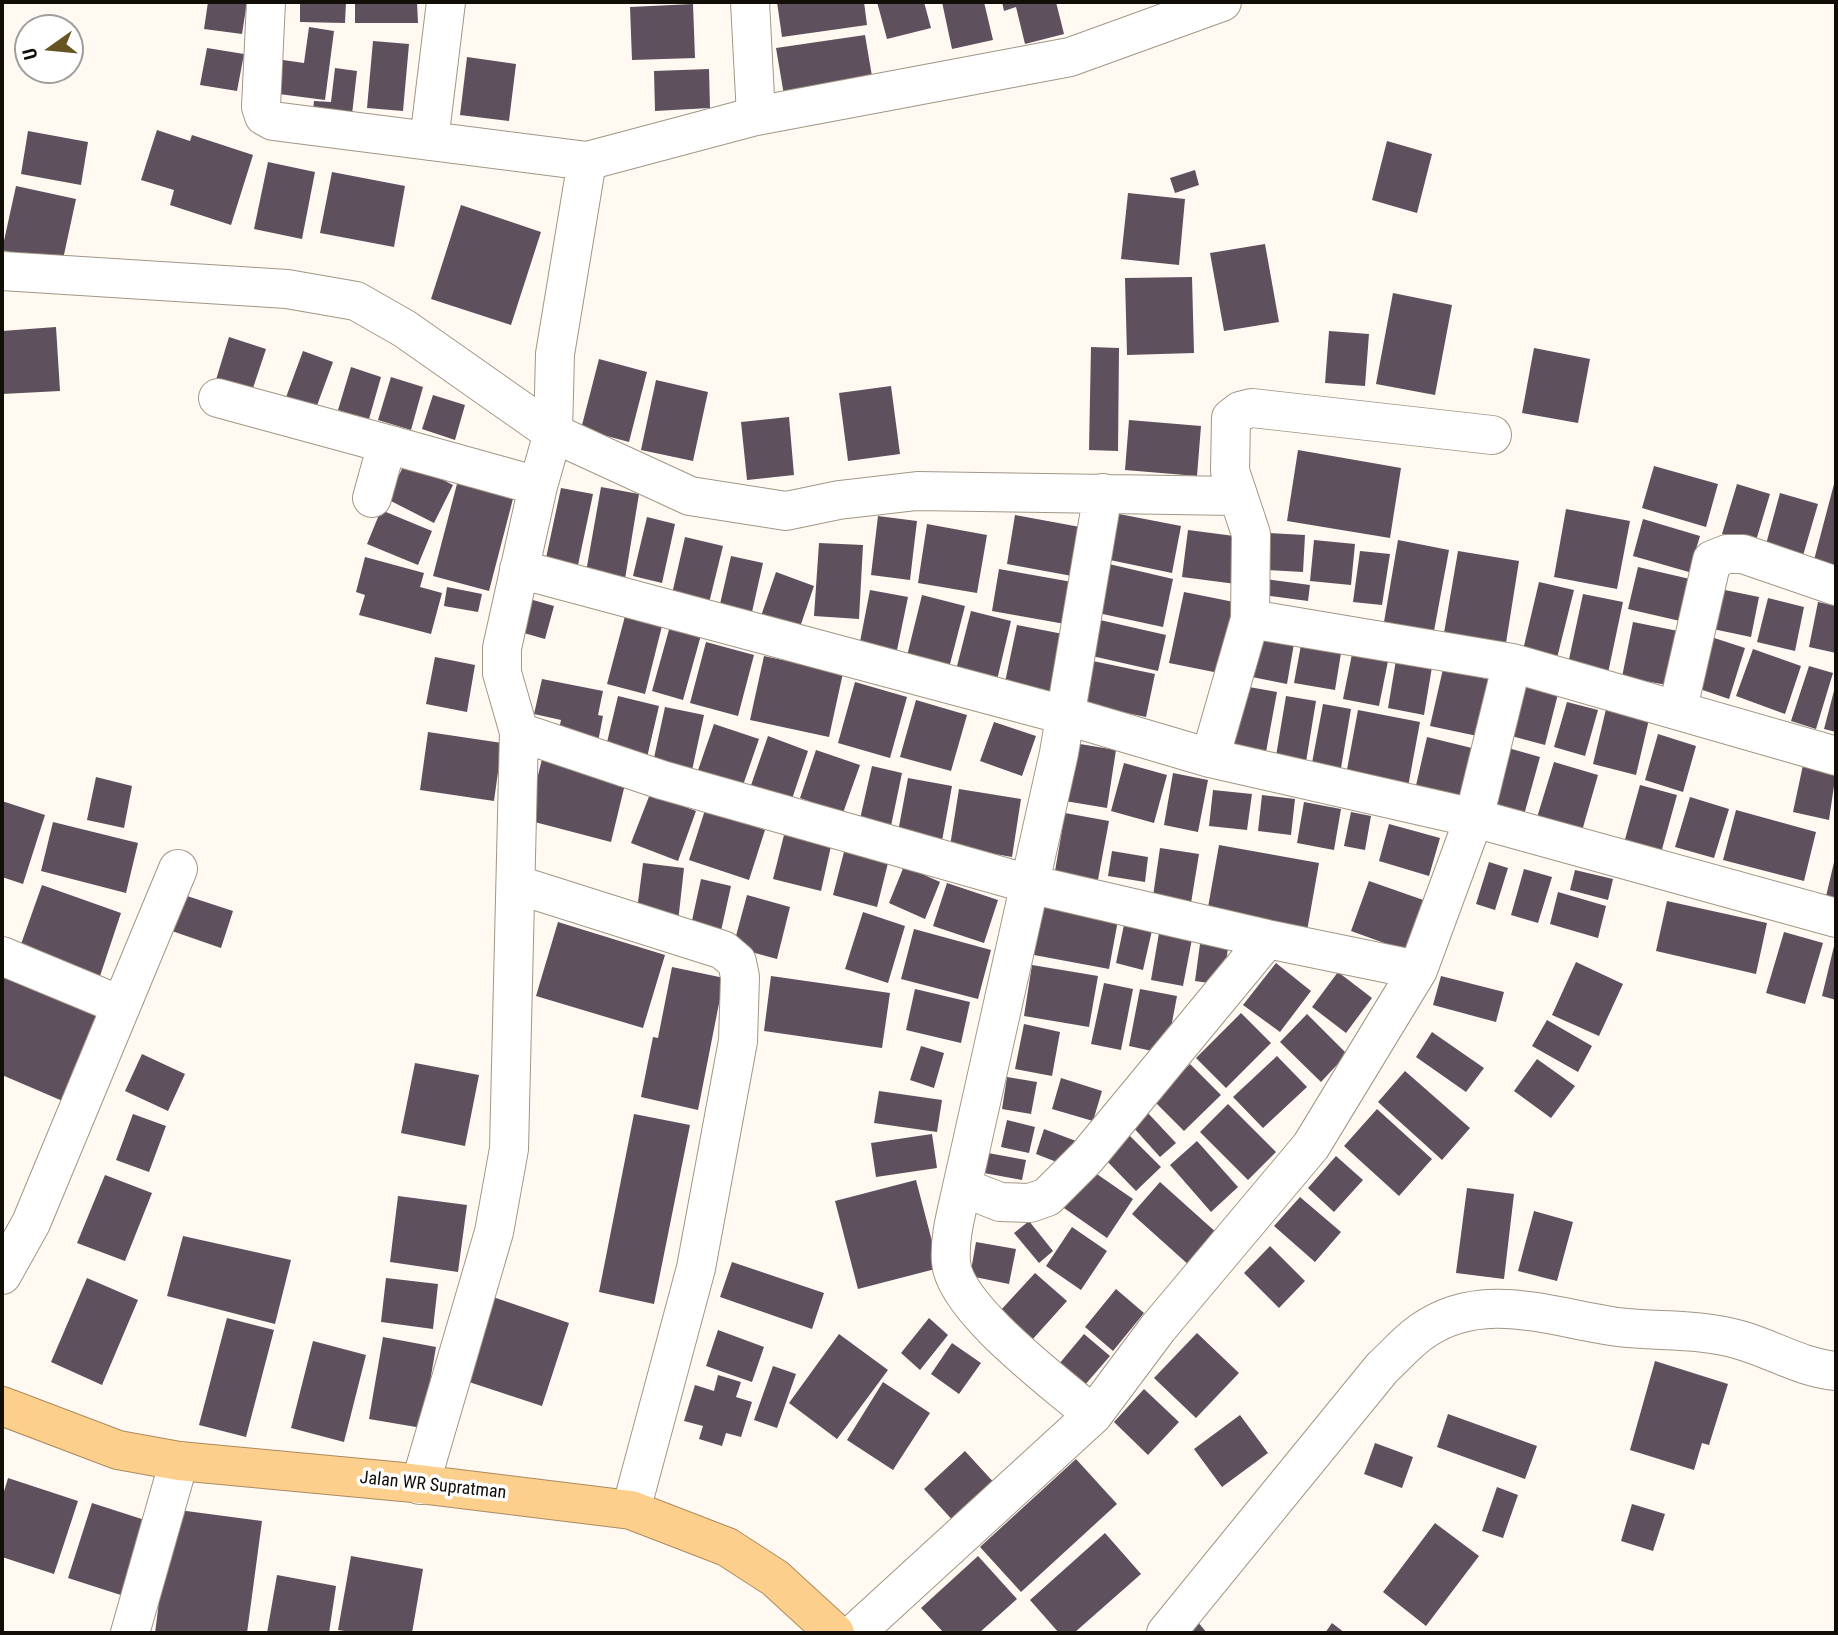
<!DOCTYPE html>
<style>
body{margin:0}
#map{position:relative;width:1838px;height:1635px;overflow:hidden;background:#fff9f2;font-family:"Roboto Condensed",sans-serif}
canvas{display:block}
.frame{position:absolute;inset:0;border:4px solid #110d07;pointer-events:none}
.north{position:absolute;left:14px;top:14px;width:70px;height:70px;box-sizing:border-box;background:#fff;border:2px solid #a09e9c;border-radius:50%;rotate:255deg;font-size:19px;font-weight:700;line-height:28px;text-align:center;color:#110d07}
.north::after{content:'';display:block;margin:auto;width:24px;height:32px;background:#665422;clip-path:polygon(50% 0,100% 100%,50% 72%,0 100%)}
</style>
<div id="map">
<canvas width="1838" height="1635"></canvas>
<div class="frame"></div>
<div class="north">U</div>
</div>
<script>
const ctx = document.querySelector('canvas').getContext('2d');
ctx.lineJoin = 'round';
function fill(path, color) { ctx.fillStyle = color; ctx.fill(path, 'evenodd'); }
function strokePath(path, color, width, dash) { ctx.strokeStyle = color; ctx.lineWidth = width; ctx.lineCap = dash ? 'butt' : 'round'; ctx.setLineDash(dash || []); ctx.stroke(path); }
function drawText(font, color, halo, rows, align = 'center') {
  ctx.font = font + ' "Roboto Condensed",sans-serif'; ctx.lineWidth = 7; ctx.setLineDash([]); ctx.textBaseline = 'middle'; ctx.strokeStyle = halo; ctx.fillStyle = color; for (const [text, x, y, turn = 0] of rows) {
    ctx.save(); ctx.translate(x, y); ctx.rotate((+turn || 0) * Math.PI / 180); ctx.textAlign = isNaN(turn) ? turn : align; if (halo) ctx.strokeText(text, 0, 0); ctx.fillText(text, 0, 0); ctx.restore();
  }
}
fill(new Path2D(`
 M208,2h39l-5,32 -38,-5z
 M300,2h46l-1,21 -45,-1z
 M355,2h62l1,21h-63z
 M777,2h87l3,23 -85,12z
 M877,2h47l7,26 -44,11z
 M942,2h42l9,38 -41,9z
 M1002,2h54l8,32 -39,10 -9,-37 -12,4z
 M693,4l2,54 -63,2 -2,-53z
 M309,27l25,4 -9,69 -46,-6 4,-34 21,3z
 M865,35l9,53 -89,13 -9,-53z
 M373,41l36,3 -6,67 -36,-3z
 M207,48l37,6 -7,37 -37,-6z
 M467,57l49,7 -7,57 -49,-6z
 M335,68l22,3 -6,52 -39,-4 2,-18 17,1z
 M709,69l1,39 -55,3 -1,-40z
 M157,130l33,11 2,-6 61,20 -22,70 -61,-20 4,-15 -33,-10z
 M28,131l60,11 -7,43 -60,-11z
 M1387,141l45,13 -15,59 -45,-13z
 M268,162l47,10 -13,67 -48,-10z
 M1195,170l4,15 -24,8 -5,-15z
 M332,172l73,14 -11,61 -74,-14z
 M16,186l60,13 -14,65 -60,-14z
 M1128,193l57,6 -6,66 -58,-6z
 M461,205l80,27 -30,93 -80,-26z
 M1265,244l14,78 -55,9 -14,-78z
 M1192,277l2,76 -67,2 -2,-77z
 M1393,293l59,12 -17,90 -59,-11z
 M56,327l4,64 -58,3v-63z
 M1329,331l40,3 -4,52 -40,-3z
 M229,337l37,12 -15,45 -36,-11z
 M1091,347l28,1 -1,103 -29,-1z
 M1534,348l56,11 -12,64 -56,-10z
 M303,351l30,11 -18,49 -30,-11z
 M599,359l48,13 -18,70 -48,-13z
 M351,367l30,10 -12,42 -31,-9z
 M391,377l32,10 -12,43 -33,-10z
 M656,380l52,12 -15,69 -52,-11z
 M891,386l9,68 -52,7 -9,-68z
 M433,395l32,10 -10,35 -33,-11z
 M789,417l5,58 -47,5 -6,-58z
 M1129,420l72,6 -4,50 -72,-6z
 M1298,450l103,18 -11,70 -103,-17z
 M406,461l47,24 -19,38 -47,-24z
 M1654,466l64,18 -12,43 -64,-19z
 M458,480l56,15 -25,96 -56,-15z
 M1737,484l33,10 -15,50 -33,-10z
 M1834,484l2,1v81l-22,-6z
 M601,487l38,7 -14,85 -39,-7z
 M561,488l32,6 -15,71 -32,-7z
 M1780,493l38,11 -16,55 -37,-11z
 M1566,509l64,12 -13,68 -63,-12z
 M381,510l51,21 -14,34 -51,-21z
 M1119,514l62,12 -9,47 -62,-13z
 M1015,515l65,12 -8,49 -65,-12z
 M878,516l39,5 -7,59 -39,-5z
 M647,517l28,7 -13,59 -29,-7z
 M1643,519l57,17 -11,36 -56,-16z
 M927,524l60,11 -10,58 -59,-10z
 M1188,530l54,7 -6,47 -54,-7z
 M1269,533l36,2 -2,37 -36,-2z
 M685,537l38,9 -14,57 -37,-9z
 M1314,540l41,4 -4,41 -41,-4z
 M1398,540l51,10 -15,81 -50,-9z
 M819,543l44,2 -4,74 -45,-3z
 M1360,551l30,3 -8,51 -29,-3z
 M1458,551l61,10 -13,82 -62,-10z
 M731,556l32,7 -11,49 -32,-8z
 M365,557l59,16 -4,14 22,6 -11,41 -72,-19 6,-20 -9,-3z
 M1109,564l64,15 -10,48 -65,-14z
 M1638,567l52,12 -10,42 -52,-12z
 M999,569l73,13 -7,42 -73,-13z
 M776,572l38,14 -16,47 -38,-14z
 M1265,579l45,6 -2,16 -45,-6z
 M1539,582l35,8 -17,68 -34,-8z
 M447,587l35,7 -4,18 -34,-6z
 M1715,588l44,9 -8,40 -43,-9z
 M870,590l38,7 -12,58 -37,-8z
 M1184,592l50,10 -15,71 -50,-10z
 M1583,594l40,8 -15,71 -40,-9z
 M922,595l43,11 -16,62 -42,-12z
 M519,596l35,10 -9,33 -35,-10z
 M1768,598l36,9 -9,44 -38,-9z
 M1818,602l18,4v47l-27,-6z
 M971,611l40,10 -14,59 -41,-10z
 M625,616l37,10 -17,68 -38,-10z
 M1100,620l66,15 -8,36 -66,-15z
 M1633,622l45,9 -11,54 -45,-8z
 M1258,624l38,8 -9,52 -40,-8z
 M1017,625l46,9 -13,63 -46,-10z
 M670,626l31,9 -18,65 -31,-9z
 M1303,634l40,7 -8,49 -41,-7z
 M1705,635l40,13 -16,51 -41,-14z
 M706,642l48,13 -16,61 -48,-13z
 M1354,644l36,7 -11,55 -36,-7z
 M1753,649l48,17 -16,48 -49,-18z
 M1397,654l36,7 -9,54 -36,-7z
 M764,656l79,17 -14,64 -79,-17z
 M435,657l40,8 -8,47 -41,-8z
 M1093,661l62,13 -9,43 -63,-13z
 M1809,666l24,7 -17,56 -25,-8z
 M1443,669l52,12 -13,56 -52,-11z
 M542,679l61,12 -5,24 5,1 -6,31 -40,-9 4,-18 -27,-6z
 M855,682l52,15 -17,61 -52,-15z
 M1517,683l41,11 -13,51 -41,-11z
 M1238,685l39,7 -11,60 -38,-7z
 M1835,687h1v45l-12,-3z
 M618,696l41,10 -14,60 -41,-11z
 M1286,696l30,5 -10,61 -30,-6z
 M916,700l51,15 -16,56 -51,-14z
 M1567,702l31,8 -13,46 -31,-9z
 M1323,704l28,5 -10,59 -29,-5z
 M1607,705l43,10 -14,60 -43,-11z
 M665,707l39,8 -13,60 -39,-8z
 M1358,710l62,12 -12,65 -62,-12z
 M994,722l42,14 -14,40 -42,-15z
 M714,724l45,15 -18,52 -45,-15z
 M428,732l74,11 -8,58 -74,-11z
 M1658,734l38,12 -13,46 -38,-12z
 M768,736l40,15 -18,54 -41,-14z
 M1427,737l53,13 -12,53 -53,-13z
 M1074,743l42,7 -9,58 -42,-7z
 M1501,746l39,11 -16,58 -39,-10z
 M816,750l44,15 -17,48 -43,-15z
 M542,759l84,21 -15,62 -84,-22z
 M1554,762l44,13 -18,63 -45,-14z
 M1124,763l43,12 -13,48 -43,-12z
 M1803,765l33,7 -7,48 -36,-8z
 M872,766l30,7 -11,53 -31,-7z
 M1173,773l35,7 -10,52 -34,-7z
 M96,777l36,9 -8,42 -37,-8z
 M908,778l44,8 -10,55 -44,-9z
 M1640,785l37,10 -16,58 -37,-10z
 M959,789l62,10 -9,58 -62,-11z
 M1213,790l39,4 -5,36 -38,-4z
 M650,794l46,17 -18,50 -47,-18z
 M1262,795l33,4 -4,36 -33,-4z
 M1690,797l39,12 -15,49 -39,-11z
 M2,801l43,14 -22,69 -21,-7z
 M1304,802l37,7 -7,41 -37,-7z
 M705,810l60,20 -16,50 -60,-20z
 M1736,810l80,22 -12,49 -81,-21z
 M1351,812l20,4 -6,34 -21,-4z
 M1065,813l44,8 -12,64 -43,-8z
 M53,822l85,21 -12,50 -85,-22z
 M1389,824l51,14 -11,38 -50,-15z
 M784,835l47,11 -10,45 -48,-12z
 M846,844l44,11 -13,52 -44,-12z
 M1219,845l100,18 -12,68 -100,-18z
 M1160,848l39,6 -8,49 -38,-7z
 M1112,851l36,6 -3,25 -37,-6z
 M1835,858h1v50l-12,-3z
 M1489,862l19,6 -13,42 -19,-6z
 M643,863l41,5 -6,54 -42,-4z
 M904,866l36,16 -15,37 -36,-16z
 M1524,869l28,8 -14,46 -27,-8z
 M1575,870l38,9 -5,21 -38,-10z
 M701,879l30,7 -10,45 -30,-6z
 M1369,881l60,21 -17,51 -61,-22z
 M947,883l51,17 -14,43 -51,-17z
 M42,885l79,28 -21,63 -80,-29z
 M1558,892l48,14 -8,32 -48,-14z
 M184,895l49,16 -12,37 -49,-17z
 M747,895l43,12 -13,52 -44,-12z
 M1667,901l100,22 -11,51 -100,-23z
 M1043,905l75,15 -9,49 -75,-14z
 M863,912l42,14 -17,57 -43,-14z
 M1125,920l28,6 -10,44 -27,-7z
 M558,922l107,33 -22,73 -107,-32z
 M914,929l77,21 -13,49 -77,-20z
 M1784,932l39,11 -18,61 -39,-11z
 M1159,933l33,6 -9,47 -32,-6z
 M1835,942l1,1v57l-14,-4z
 M1200,944l28,4 -5,37 -28,-4z
 M1576,962l47,22 -24,52 -47,-21z
 M1276,963l35,28 -31,41 -37,-27z
 M2,965l102,44 -39,93 -63,-27z
 M1032,965l66,11 -9,51 -65,-11z
 M672,967l52,11 -26,132 -57,-13 12,-60 5,1z
 M1338,972l34,26 -26,35 -34,-26z
 M771,976l119,17 -8,55 -118,-17z
 M1441,976l63,16 -8,30 -63,-17z
 M1104,983l29,6 -12,61 -30,-6z
 M915,989l55,13 -9,41 -55,-13z
 M1140,989l37,7 -11,58 -37,-8z
 M1241,1013l30,30 -45,45 -30,-30z
 M1307,1014l40,40 -26,28 -41,-40z
 M1547,1020l45,26 -14,26 -46,-26z
 M1024,1024l36,8 -8,44 -37,-7z
 M1432,1032l52,36 -18,24 -50,-35z
 M921,1046l23,7 -10,35 -24,-8z
 M142,1054l43,20 -17,37 -43,-20z
 M1277,1056l30,31 -44,41 -30,-31z
 M1537,1059l38,27 -24,32 -37,-27z
 M415,1063l64,12 -14,71 -64,-13z
 M1190,1064l31,31 -37,36 -30,-30z
 M1405,1071l65,57 -28,32 -64,-58z
 M1007,1077l30,5 -6,32 -29,-5z
 M1061,1078l41,13 -9,30 -41,-12z
 M879,1091l63,9 -5,32 -63,-9z
 M1228,1104l48,48 -28,28 -48,-48z
 M1377,1109l55,50 -33,37 -55,-50z
 M1147,1112l29,31 -16,14 -28,-31z
 M133,1114l33,12 -17,46 -33,-12z
 M634,1114l56,11 -36,179 -55,-12z
 M1007,1120l28,7 -6,26 -28,-6z
 M1044,1129l32,12 -9,25 -31,-12z
 M1127,1133l34,34 -25,24 -33,-34z
 M932,1134l5,34 -61,9 -5,-34z
 M1197,1141l41,46 -27,25 -41,-47z
 M988,1153l38,7 -4,20 -38,-7z
 M1336,1156l27,24 -29,32 -26,-24z
 M1091,1170l42,29 -26,39 -43,-30z
 M105,1175l47,18 -27,68 -48,-18z
 M916,1180l23,88 -81,21 -23,-88z
 M1160,1182l58,52 -28,32 -58,-52z
 M1467,1188l47,6 -10,85 -48,-6z
 M398,1196l69,9 -9,67 -68,-10z
 M1300,1197l41,35 -26,30 -41,-36z
 M1534,1211l39,11 -16,59 -39,-10z
 M1029,1221l24,30 -14,12 -25,-30z
 M1072,1227l35,24 -26,39 -35,-24z
 M183,1236l108,24 -16,64 -108,-28z
 M976,1242l40,7 -7,35 -39,-8z
 M1270,1246l35,35 -26,27 -35,-35z
 M732,1262l92,31 -12,36 -92,-32z
 M1035,1273l32,28 -35,39 -32,-29z
 M87,1278l51,22 -36,85 -51,-23z
 M386,1278l52,6 -5,45 -52,-7z
 M1116,1289l28,24 -31,38 -28,-24z
 M493,1297l76,26 -27,83 -76,-25z
 M227,1318l47,12 -28,107 -47,-12z
 M929,1318l19,17 -28,35 -19,-17z
 M718,1330l46,17 -12,35 -46,-16z
 M1197,1333l42,40 -43,45 -42,-40z
 M839,1334l49,36 -51,69 -48,-36z
 M1084,1334l26,22 -26,30 -25,-22z
 M383,1337l53,10 -14,81 -53,-9z
 M313,1341l53,14 -22,87 -53,-14z
 M952,1343l29,20 -22,31 -28,-20z
 M1655,1361l73,23 -19,61 -7,-2 -8,27 -64,-20z
 M773,1366l23,8 -19,54 -23,-8z
 M718,1375l23,7 -5,15 16,5 -11,35 -15,-4 -4,13 -23,-7 4,-13 -19,-5 11,-36 19,6z
 M883,1382l47,31 -37,57 -46,-30z
 M1144,1389l35,33 -31,33 -34,-33z
 M1448,1414l89,32 -12,33 -88,-32z
 M1240,1415l28,38 -46,34 -28,-38z
 M1375,1443l38,14 -11,31 -38,-14z
 M965,1451l33,36 -41,38 -33,-36z
 M1076,1459l41,45 -96,88 -41,-45z
 M8,1478l70,23 -24,73 -52,-17v-59z
 M1497,1487l21,8 -15,43 -21,-7z
 M92,1503l59,19 -24,75 -59,-19z
 M1632,1504l33,10 -12,37 -32,-10z
 M171,1509l91,12 -15,112h-92z
 M1435,1523l44,33 -53,70 -43,-34z
 M1105,1533l36,41 -67,59h-15l-29,-33z
 M351,1556l72,13 -11,64h-54l-20,-3z
 M978,1556l39,43 -38,34h-35l-23,-25z
 M277,1575l59,11 -7,47h-62z
 M1196,1620l11,13h-27z
 M1332,1623l13,10h-20z`), '#5e505d');
const street = new Path2D(`
 M266,2l-5,105 3,9 9,5 314,40
 M756,116l314,-59 152,-55
 M429,141l17,-139
 M2,271l285,18 69,12 49,28 148,104 137,63 96,15 53,-11 78,-9 319,5
 M218,398l169,46
 M372,498l15,-54 151,42
 M519,569l545,146 146,43 264,60 362,100
 M1250,619l262,44 324,93
 M1678,708l34,-148 15,-6h16l93,32
 M519,732l143,48 367,104 238,55 151,31
 M1210,758l40,-139 1,-85 -21,-63 1,-53 9,-7 12,-3 240,27
 M518,885l205,65 14,12 3,15 -2,64 -42,227 -65,242
 M2,956l118,49
 M962,1187l38,15 30,1 17,-6 40,-40 180,-218
 M2,1275l29,-52 147,-354
 M1093,1415c-36,-31 -139,-107 -142,-153 -2,-25 6,-51 11,-75l97,-434 44,-260
 M420,1485l74,-253 15,-83 10,-417 -17,-59v-25l36,-162 15,-53 2,-79 32,-193 169,-45 -6,-114
 M130,1633l49,-172
 M855,1633l238,-218 65,-87 153,-182 107,-176 56,-152 38,-155
 M1166,1633l216,-265c13,-12 25,-26 39,-36 61,-44 131,-14 197,-5 40,5 82,1 122,13 32,9 62,28 96,31`);
const highway = new Path2D(`
 M2,1406l116,44 61,11 224,21 228,28 96,37 48,31 60,55`);
strokePath(street, '#a29685', 40);
strokePath(highway, '#aa8b5e', 40);
strokePath(street, '#fff', 38);
strokePath(highway, '#fdcf8d', 38);
drawText('18px', '#110d07', '#fff', [
 ["Jalan WR Supratman",433,1486,6]
]);
</script>
